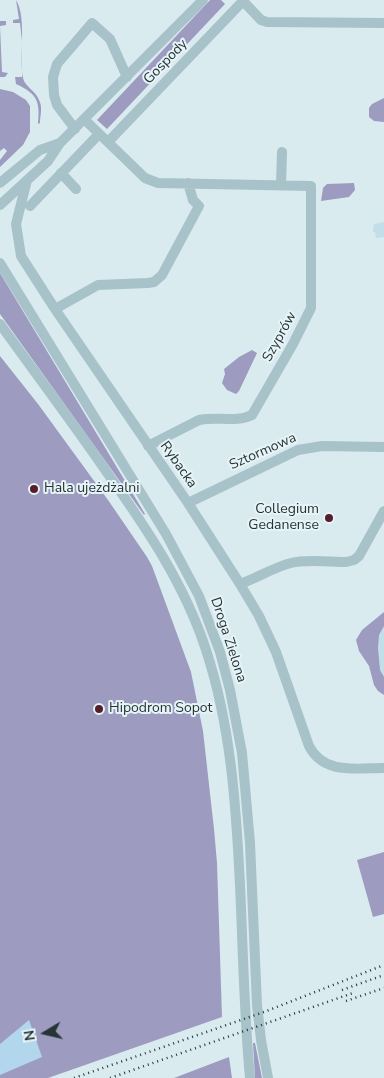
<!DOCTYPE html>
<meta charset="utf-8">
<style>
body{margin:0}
#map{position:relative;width:384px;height:1078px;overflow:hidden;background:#daebf0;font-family:"Nunito Sans",sans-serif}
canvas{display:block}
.north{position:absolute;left:20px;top:1008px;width:50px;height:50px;-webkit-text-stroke:4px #e6f4f8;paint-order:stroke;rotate:261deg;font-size:14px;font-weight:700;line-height:20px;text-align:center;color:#273435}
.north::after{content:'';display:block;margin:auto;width:18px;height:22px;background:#273435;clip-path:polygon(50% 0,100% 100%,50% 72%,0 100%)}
</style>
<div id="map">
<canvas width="384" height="1078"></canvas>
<div class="north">N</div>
</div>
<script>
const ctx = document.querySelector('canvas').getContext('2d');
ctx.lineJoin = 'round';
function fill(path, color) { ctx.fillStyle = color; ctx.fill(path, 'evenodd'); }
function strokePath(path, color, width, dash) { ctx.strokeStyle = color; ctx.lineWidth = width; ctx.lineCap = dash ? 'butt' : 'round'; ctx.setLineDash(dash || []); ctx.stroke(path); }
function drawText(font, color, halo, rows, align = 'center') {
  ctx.font = font + ' "Nunito Sans",sans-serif'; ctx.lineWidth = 4; ctx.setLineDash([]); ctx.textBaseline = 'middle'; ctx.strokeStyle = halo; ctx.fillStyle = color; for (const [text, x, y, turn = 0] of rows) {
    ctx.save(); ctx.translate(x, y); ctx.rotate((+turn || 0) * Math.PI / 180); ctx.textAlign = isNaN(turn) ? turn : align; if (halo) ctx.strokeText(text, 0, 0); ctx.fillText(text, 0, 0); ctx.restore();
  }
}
fill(new Path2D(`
 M16,0c11,17 3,58 7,78 2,9 13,13 16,22 4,7 1,16 1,23l-2,1c2,-22 0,-30 -22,-40l-1,-7h7v-36l-2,-18h-7v-3l6,-1z
 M210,0h11l4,4 -118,125 -10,-9z
 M0,21h6v4l-6,1 2,46 6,1 -3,4h-5z
 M0,89l13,3 13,8 4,6v26l-7,13 -23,22v-7l7,-9 -3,-3 -4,3z
 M384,98v24l-10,-1 -5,-4v-9l3,-4z
 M354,183l1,7 -6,7 -28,4 2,-13 4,-4z
 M0,273l145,241 -1,1 -144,-201z
 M252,350l5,3 -18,38 -3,3 -9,-4 -5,-7 3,-9 -1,-5 15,-12z
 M0,356l38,48 70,96 39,57 5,9 39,106 12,59 11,98 3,34 5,154 -174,61h-48z
 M384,612v83l-6,-4 -4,-6 -5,-19 -10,-15 -3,-11 6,-10z
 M384,852v62l-11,3 -16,-57z
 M253,1043h2l7,35h-7z
 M229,1057l3,21h-58z`), '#9d9bbf');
fill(new Path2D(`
 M29,1020l13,37 -42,18v-31z`), '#b2d6eb');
fill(new Path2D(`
 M384,222v15l-8,1 -1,-6h-2l1,-8z
 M384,626v51l-4,-7 -2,-22 1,-13z`), '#c2dee8');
strokePath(new Path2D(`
 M242,0l19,20 6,2 117,1
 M85,120l60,58 13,5 153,3v122l-18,36 -41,71c-16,8 -35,1 -53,5l-51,26
 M75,129l-18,-24 -3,-10 -1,-18 4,-13 35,-41 18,16 17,38
 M108,142l135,-141
 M61,173l15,16
 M27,180l-11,44 5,32 34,53 133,194 52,81 19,32 17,36 33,94c15,29 47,22 75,22
 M0,183l40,-33 20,-7
 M281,185l1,-33
 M0,205l48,-44 12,-18 143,-143
 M30,206l69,-72
 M0,263l166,271 33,62 21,56 10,38 12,63 8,90 7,162 4,35 7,38
 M55,309l43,-24 50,-2 6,-1 8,-7 37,-69 -6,-6 -5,-17
 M0,324c36,50 73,99 108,150 39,55 77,111 98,176 25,76 30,155 34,235 3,64 4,129 10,193
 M188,503l110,-53 24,-4 62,1
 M240,584c18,-6 34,-17 51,-21 15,-4 39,-1 55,-1l8,-2 5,-4 25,-45`), '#a7c2c8', 10);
strokePath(new Path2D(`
 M342,990l42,-15
 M346,1001l38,-13
 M74,1078l190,-66 120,-47
 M110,1078l243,-85`), '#273435', 2.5, [1, 4]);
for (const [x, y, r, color] of [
 [34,489,5,"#541f2a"],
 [329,518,5,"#541f2a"],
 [99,709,5,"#541f2a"]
]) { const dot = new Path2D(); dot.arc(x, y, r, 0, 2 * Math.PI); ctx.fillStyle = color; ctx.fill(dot); strokePath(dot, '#e6f4f8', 2); }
drawText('14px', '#273435', '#e6f4f8', [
 ["Gospody",166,62,-46],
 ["Szyprów",280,337,-61],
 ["Sztormowa",263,452,-24],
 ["Rybacka",178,465,55],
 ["Droga Zielona",228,640,72]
]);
drawText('14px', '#273435', '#e6f4f8', [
 ["Hala ujeżdżalni",44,489],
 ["Collegium",319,510,"right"],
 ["Gedanense",319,526,"right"],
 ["Hipodrom Sopot",109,709]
], 'left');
</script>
